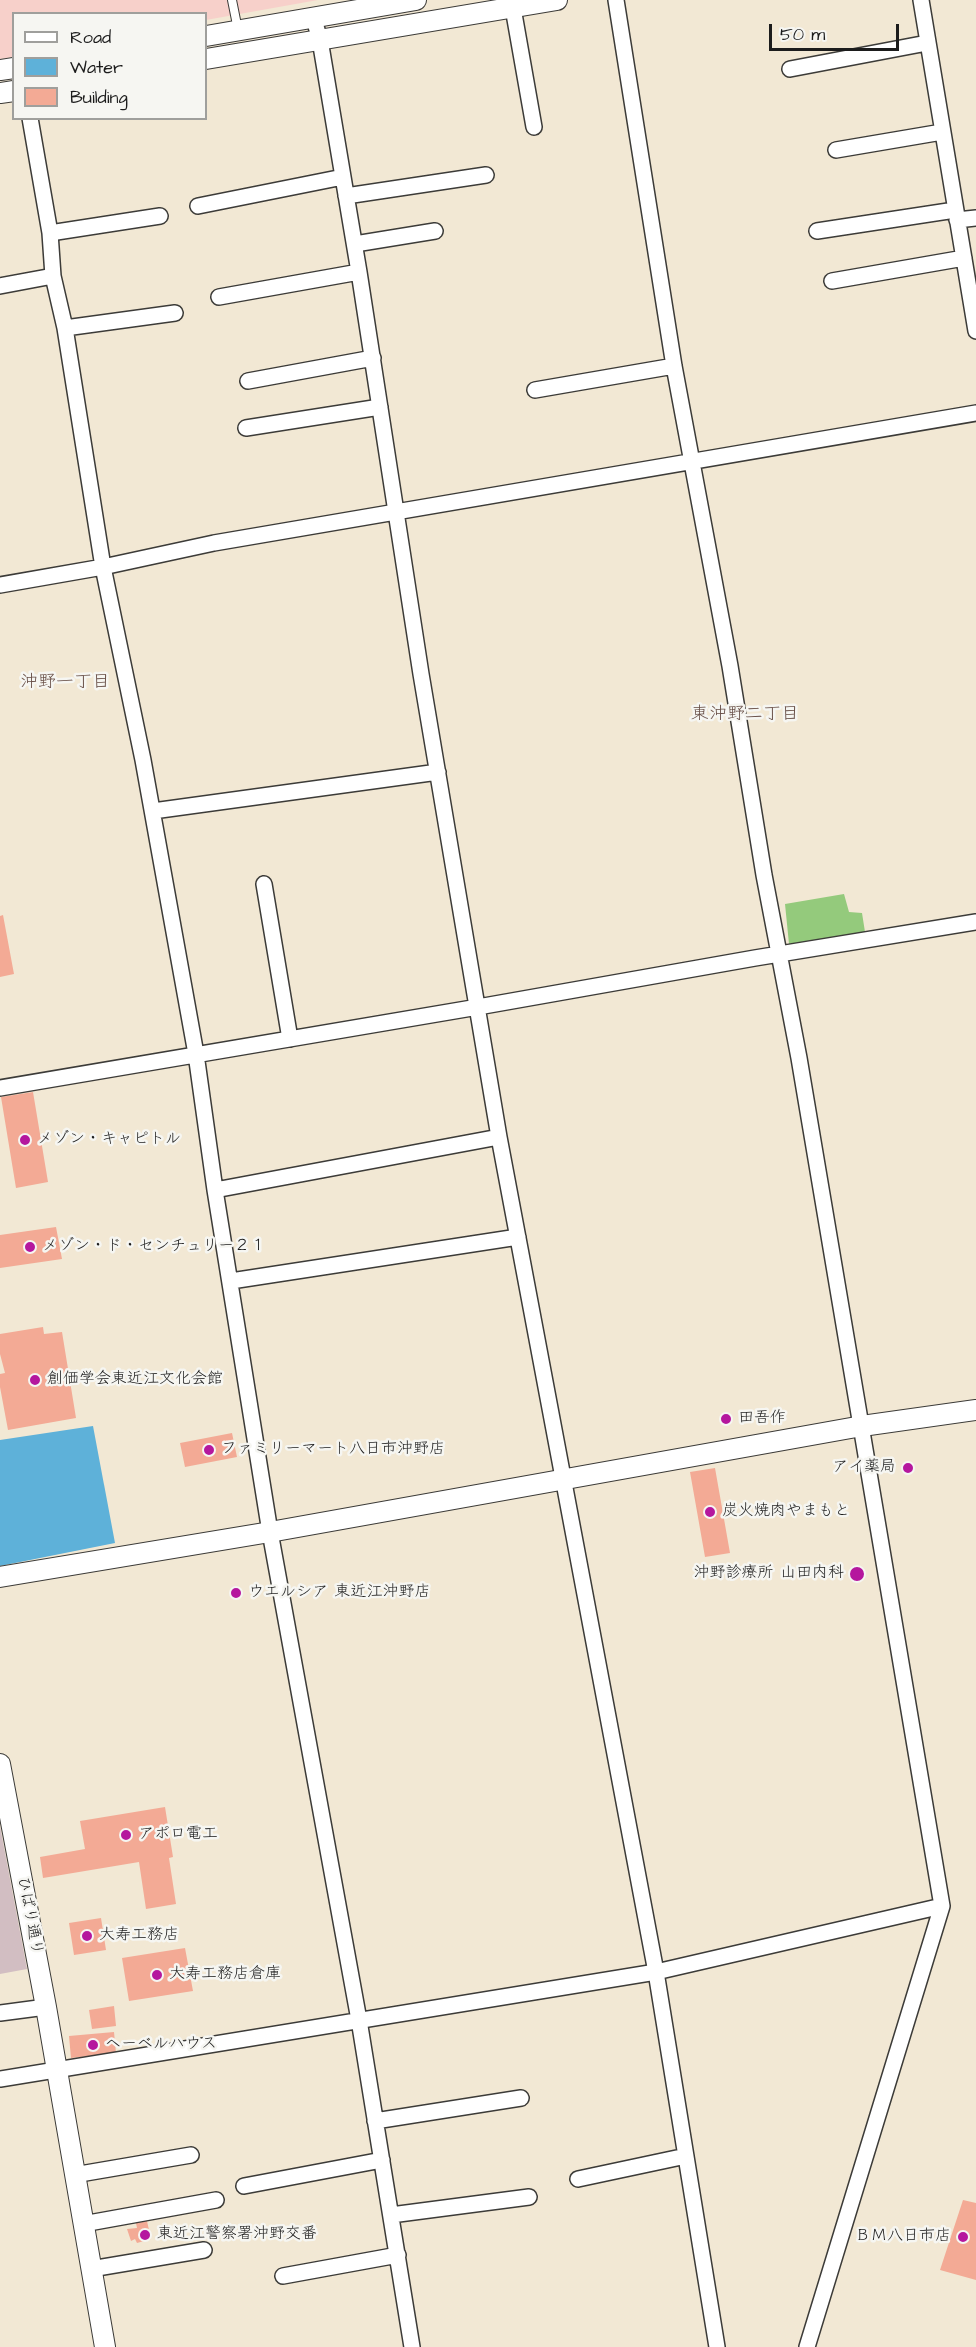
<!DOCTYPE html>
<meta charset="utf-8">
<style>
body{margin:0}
#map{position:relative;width:976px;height:2347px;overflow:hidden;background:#f2e8d4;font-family:"Architects Daughter",sans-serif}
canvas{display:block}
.legend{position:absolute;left:12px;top:12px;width:195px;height:108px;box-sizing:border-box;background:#f6f6f2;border:2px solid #9f9f9c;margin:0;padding:8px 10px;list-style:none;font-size:18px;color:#1c1c1c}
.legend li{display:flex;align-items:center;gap:12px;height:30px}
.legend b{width:30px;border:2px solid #9f9f9c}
.scale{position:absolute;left:769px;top:24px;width:130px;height:27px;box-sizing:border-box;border:3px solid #1c1c1c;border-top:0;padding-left:8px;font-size:18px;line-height:21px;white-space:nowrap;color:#1c1c1c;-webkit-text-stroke:4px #f6f6f2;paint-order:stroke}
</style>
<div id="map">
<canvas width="976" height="2347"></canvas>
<ul class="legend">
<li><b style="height:8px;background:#fff"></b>Road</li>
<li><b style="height:16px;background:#5eb1d9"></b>Water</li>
<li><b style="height:16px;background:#f3aa95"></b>Building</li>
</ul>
<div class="scale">50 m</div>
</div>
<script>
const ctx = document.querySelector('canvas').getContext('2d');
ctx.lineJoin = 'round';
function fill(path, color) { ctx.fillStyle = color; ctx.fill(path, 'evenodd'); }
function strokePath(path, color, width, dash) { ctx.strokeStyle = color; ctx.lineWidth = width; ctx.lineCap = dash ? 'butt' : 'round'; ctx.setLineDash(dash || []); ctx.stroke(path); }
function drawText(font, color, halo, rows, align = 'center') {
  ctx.font = font + ' "Architects Daughter","Klee One",sans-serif'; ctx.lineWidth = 5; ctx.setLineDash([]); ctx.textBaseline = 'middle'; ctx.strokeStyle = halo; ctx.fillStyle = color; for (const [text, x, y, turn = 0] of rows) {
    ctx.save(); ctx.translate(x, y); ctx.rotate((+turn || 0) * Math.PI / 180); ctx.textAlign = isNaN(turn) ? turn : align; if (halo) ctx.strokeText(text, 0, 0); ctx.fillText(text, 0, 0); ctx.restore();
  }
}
fill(new Path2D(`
 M0,0h318l-112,20v-6h-192l-1,43 -13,2z`), '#f7d0ca');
fill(new Path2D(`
 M0,1826l27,143 -27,5z`), '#d2bec2');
fill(new Path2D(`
 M844,894l5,18 13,1 3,19 -76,12 -4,-40z`), '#94ca7c');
fill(new Path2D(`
 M93,1426l22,117 -115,23v-126z`), '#5eb1d9');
fill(new Path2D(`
 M3,915l11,59 -14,3v-61z
 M33,1092l15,90 -32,6 -15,-91z
 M56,1227l6,32 -62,9v-33z
 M43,1327l1,7 18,-2 14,86 -68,12 -8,-43v-13l5,-1 -5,-19v-20z
 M232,1433l5,24 -52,10 -5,-24z
 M715,1468l15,85 -25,4 -15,-85z
 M165,1807l8,50 -4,1 7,46 -30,5 -7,-47 -96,16 -3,-21 45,-8 -5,-28z
 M101,1918l5,32 -32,5 -5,-32z
 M185,1948l8,43 -64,10 -7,-43z
 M114,2006l2,20 -24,3 -3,-19z
 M114,2032l2,21 -45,5 -2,-22z
 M963,2200l13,3v77l-36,-10z
 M147,2221l4,18 -14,4 -2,-4 -4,2 -4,-12 10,-1 -1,-5z`), '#f3aa95');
const service = new Path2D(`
 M232,0l6,30`);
const minor = new Path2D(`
 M616,0l58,366 56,300 34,209 35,183 143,848 -135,441
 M921,0l55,331
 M513,8l21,119
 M313,16l7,24 39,232 62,402 78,463 157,835 61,375
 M790,69l137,-26
 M30,118l20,115 3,43 12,52 38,239 40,193 53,294 19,136 55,342 89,488 53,327
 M836,150l106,-18
 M346,196l140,-21
 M198,206l145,-29
 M957,220l19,-2
 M817,231l138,-21
 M50,233l110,-17
 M355,244l80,-13
 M832,281l132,-23
 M0,286l53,-10
 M219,297l140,-25
 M65,328l110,-15
 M248,381l125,-23
 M535,390l139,-24
 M246,428l134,-21
 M0,585l103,-18 111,-24 762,-130
 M153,811l285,-39
 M264,884l26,155
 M0,1088l478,-81 277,-49 221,-36
 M215,1190l284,-53
 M231,1281l287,-44
 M0,2013l46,-6
 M0,2079l656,-107 286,-66
 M375,2121l146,-23
 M74,2175l117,-20
 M578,2179l108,-23
 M244,2186l138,-26
 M391,2215l138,-18
 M83,2224l133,-24
 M91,2269l113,-19
 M283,2276l115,-21`);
const tertiary = new Path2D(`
 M206,36l210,-36
 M206,59l351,-59
 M0,70l14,-2
 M0,93l14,-2
 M0,1577l270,-45 592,-106 114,-16
 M0,1764l46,243 59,340`);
strokePath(service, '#3c3b38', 10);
strokePath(minor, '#3c3b38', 18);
strokePath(tertiary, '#3c3b38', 22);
strokePath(service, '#fff', 8);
strokePath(minor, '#fff', 15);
strokePath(tertiary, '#fff', 20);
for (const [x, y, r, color] of [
 [25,1140,6,"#b5179e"],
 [30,1247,6,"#b5179e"],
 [35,1380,6,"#b5179e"],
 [726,1419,6,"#b5179e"],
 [209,1450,6,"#b5179e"],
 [908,1468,6,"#b5179e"],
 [710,1512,6,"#b5179e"],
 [857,1574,8,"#b5179e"],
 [236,1593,6,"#b5179e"],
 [126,1835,6,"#b5179e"],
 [87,1936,6,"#b5179e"],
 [157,1975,6,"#b5179e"],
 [93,2045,6,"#b5179e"],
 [145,2235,6,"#b5179e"],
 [963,2237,6,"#b5179e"]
]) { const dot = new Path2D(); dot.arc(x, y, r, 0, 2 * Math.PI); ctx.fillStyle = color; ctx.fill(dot); strokePath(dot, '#f6f6f2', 2); }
drawText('16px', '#1c1c1c', '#f6f6f2', [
 ["メゾン・キャピトル",37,1140],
 ["メゾン・ド・センチュリー２１",42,1247],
 ["創価学会東近江文化会館",47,1380],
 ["田吾作",738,1419],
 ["ファミリーマート八日市沖野店",221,1450],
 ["アイ薬局",896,1468,"right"],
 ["炭火焼肉やまもと",722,1512],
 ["沖野診療所 山田内科",844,1574,"right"],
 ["ウエルシア 東近江沖野店",248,1593],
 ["アポロ電工",138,1835],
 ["大寿工務店",99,1936],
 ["大寿工務店倉庫",169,1975],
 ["ヘーベルハウス",105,2045],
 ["東近江警察署沖野交番",157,2235],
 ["ＢＭ八日市店",951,2237,"right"]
], 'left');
drawText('16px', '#1c1c1c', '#f6f6f2', [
 ["ひばり通り",29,1916,79]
]);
drawText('18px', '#674e46', '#f6f6f2', [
 ["沖野一丁目",65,683],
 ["東沖野二丁目",745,715]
]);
</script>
